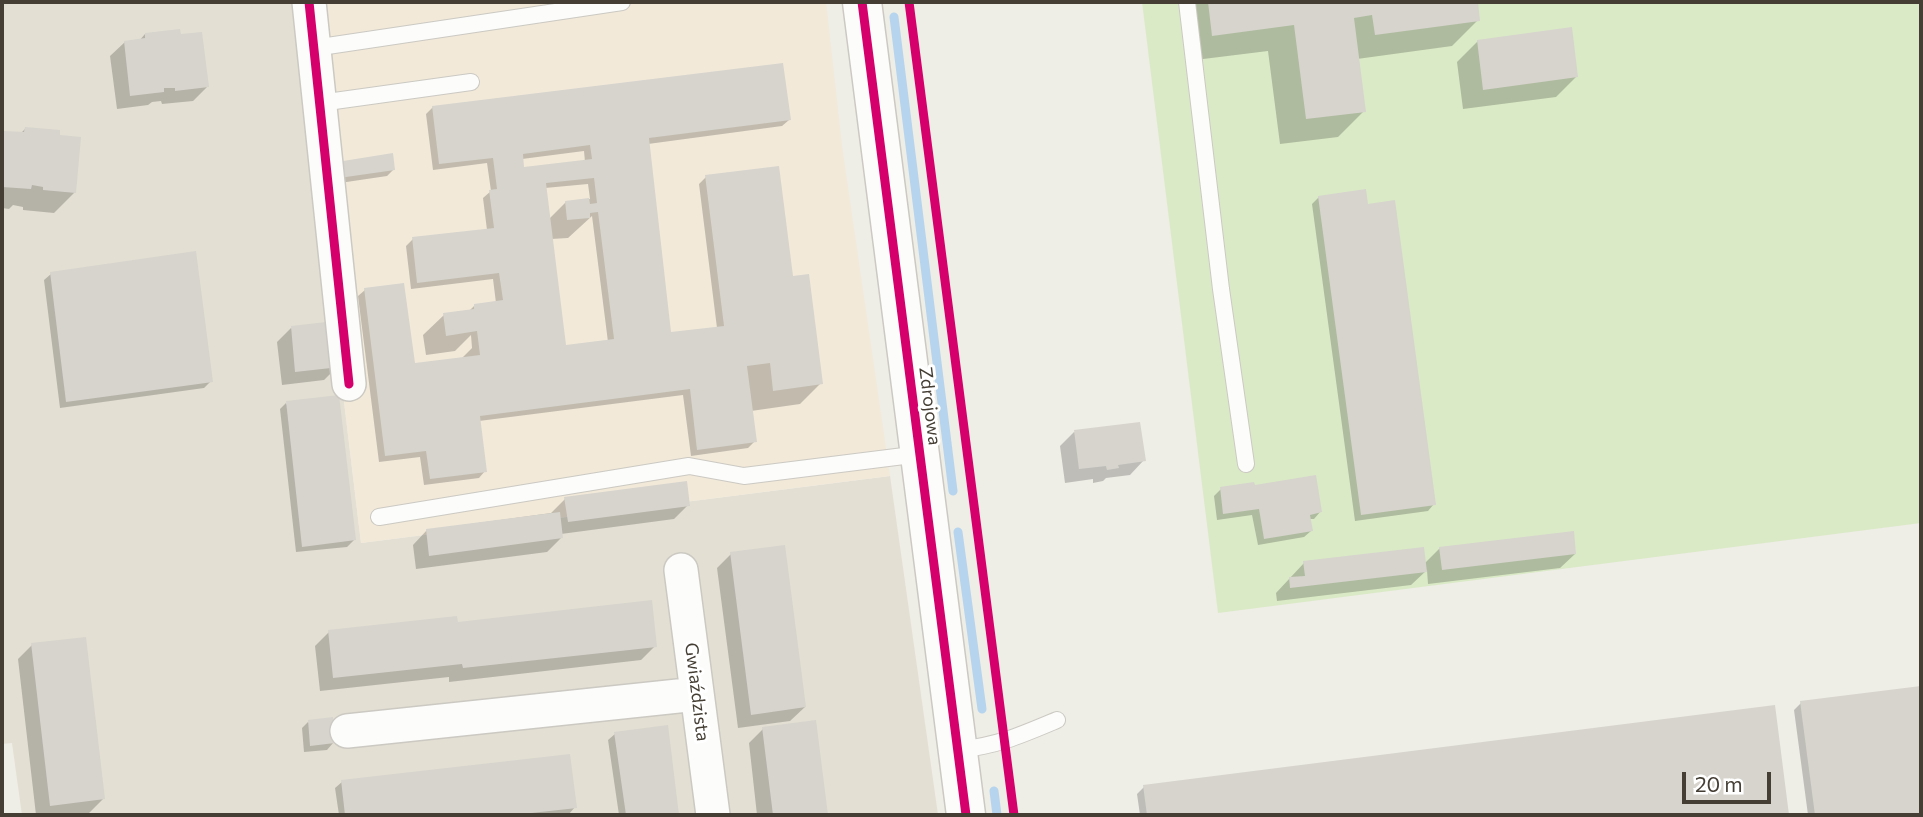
<!DOCTYPE html>
<meta charset="utf-8">
<style>
body{margin:0}
#map{position:relative;width:1923px;height:817px;overflow:hidden;background:#eeede6;font-family:Commissioner,sans-serif}
canvas{display:block}
.frame{position:absolute;inset:0;border:4px solid #443e34;pointer-events:none}
.scale{position:absolute;left:1682px;top:772px;width:89px;height:32px;box-sizing:border-box;border:4px solid #443e34;border-top:0;padding-left:9px;font-size:21px;line-height:24px;white-space:nowrap;color:#443e34;-webkit-text-stroke:5px #fff;paint-order:stroke}
</style>
<div id="map">
<canvas width="1923" height="817"></canvas>
<div class="frame"></div>
<div class="scale">20 m</div>
</div>
<script>
const ctx = document.querySelector('canvas').getContext('2d');
ctx.lineJoin = 'round';
function fill(path, color) { ctx.fillStyle = color; ctx.fill(path, 'evenodd'); }
function strokePath(path, color, width, dash) { ctx.strokeStyle = color; ctx.lineWidth = width; ctx.lineCap = dash ? 'butt' : 'round'; ctx.setLineDash(dash || []); ctx.stroke(path); }
function drawText(font, color, halo, rows, align = 'center') {
  ctx.font = font + ' Commissioner,sans-serif'; ctx.lineWidth = 6; ctx.setLineDash([]); ctx.textBaseline = 'middle'; ctx.strokeStyle = halo; ctx.fillStyle = color; for (const [text, x, y, turn = 0] of rows) {
    ctx.save(); ctx.translate(x, y); ctx.rotate((+turn || 0) * Math.PI / 180); ctx.textAlign = isNaN(turn) ? turn : align; if (halo) ctx.strokeText(text, 0, 0); ctx.fillText(text, 0, 0); ctx.restore();
  }
}
fill(new Path2D(`
 M2,2h294l65,541 529,-67 48,339h-916l-10,-72 -10,1z`), '#e3dfd3');
fill(new Path2D(`
 M296,2h530l16,144 48,330 -529,67z`), '#f2e9d9');
fill(new Path2D(`
 M1142,2h779v521l-703,90z`), '#daeac6');
fill(new Path2D(`
 M1181,2h295l2,18 -26,26 -95,13 7,52 -26,26 -58,7 -12,-93 -81,10 -8,-57z
 M145,34l62,53 -14,14 -31,3 -1,-3 -9,1 -4,3 -31,4 -7,-53 15,-14 14,-1z
 M1478,41l98,36 -20,20 -93,12 -6,-47z
 M433,107l356,13 -7,6 -134,18 21,190 48,-6 -18,-144 7,-7 86,98 29,108 -21,21 -49,7 4,30 -7,7 -57,8 -8,-61 -204,26 6,50 -6,7 -55,7 -4,-28 -41,5 -21,-166 7,-6 49,75 47,-6 11,-11 -1,-13 -16,16 -29,4 -3,-20 21,-20 24,-3 7,-7 21,-2 -3,-24 -82,10 -5,-43 7,-7 74,-9 -4,-32 8,-7 -4,-28 -54,7 -7,-56zM584,151l1,11 -62,7 -1,-10zM588,184l2,15 -24,3 -17,17 -4,-31zM592,216l16,126 -44,5 -13,-108 17,-1z
 M25,129l50,63 -21,21 -31,-3v-3l-10,-2 -4,4 -7,-1v-74h18z
 M394,169l-7,7 -54,8 -2,-14z
 M1319,197l115,307 -6,7 -73,10 -43,-317z
 M51,274l160,107 -7,7 -144,20 -16,-128z
 M291,328l47,38 -14,14 -42,5 -5,-43z
 M286,403l68,137 -7,7 -51,5 -16,-143z
 M1074,432l70,28 -14,15 -24,3 -3,3 -10,2v-4l-28,4 -5,-37z
 M1221,489l99,23 -6,7h-5l2,12 -7,6 -46,8 -6,-30 -35,5 -3,-24z
 M565,499l123,6 -14,14 -113,15v4l-14,14 -131,17 -3,-24 14,-15 124,-17z
 M1440,548l135,6 -15,14 -132,16 -1,-14 -16,15 -134,16 -1,-8 28,-30 120,1z
 M731,554l74,153 -15,14 -52,7 -21,-160z
 M456,623l199,23 -14,14 -192,22v-5l-129,14 -5,-45 14,-14z
 M32,645l71,154 -14,14 -53,2 -18,-156z
 M1921,688v127h-113l-14,-105 7,-7z
 M1773,707l14,108h-647l-3,-21 7,-7z
 M308,722l25,21 -6,7 -23,2 -2,-24z
 M815,722l11,93h-69l-8,-72 14,-14z
 M666,727l11,88h-58l-11,-75 7,-6z
 M342,782l233,25 -6,7 -11,1h-219l-4,-27z`), '#0003');
strokePath(new Path2D(`
 M894,17l59,474
 M958,532l24,177
 M994,791l3,24`), '#b6d4ed', 9);
fill(new Path2D(`
 M1208,2h270l2,19 -105,14 -3,-20 -18,3 12,94 -60,7 -12,-94 -82,11z
 M1572,27l6,50 -95,13 -6,-50z
 M180,29l1,5 21,-2 7,55 -34,4v-3h-11v4l-34,4 -6,-55 21,-3v-5z
 M783,63l8,57 -142,18 22,194 53,-6 -19,-151 74,-9 14,110 16,-2 14,110 -50,7 -3,-28 -23,3 10,76 -60,8 -7,-61 -210,27 7,56 -57,7 -4,-28 -41,5 -21,-168 40,-5 11,80 65,-8 -3,-24 -31,5 -3,-23 31,-4v-5l29,-4 -4,-27 -82,10 -5,-46 82,-9 -5,-38 8,-1 -4,-31 -54,6 -7,-58zM590,145l2,14 -68,8 -1,-13zM594,178l3,25 -7,1 -1,-6 -24,3 2,19 23,-2v-5l8,-1 16,127 -48,6 -20,-162z
 M25,127l35,3v5l21,2 -5,56 -33,-3v-3l-11,-2 -1,4 -29,-2 1,-56 21,1z
 M393,153l2,17 -56,8 -2,-16z
 M1366,189l2,15 27,-4 41,305 -75,10 -43,-319z
 M196,251l17,131 -147,20 -16,-130z
 M335,321l5,46 -45,5 -4,-46z
 M339,395l17,145 -54,7 -16,-146z
 M1140,422l6,39 -28,4 1,3 -12,2 -1,-4 -27,3 -5,-39z
 M1316,475l6,37 -12,3 3,16 -49,8 -5,-30 -36,5 -3,-27 34,-5 1,3z
 M687,481l3,25 -122,16 -4,-25z
 M560,512l3,26 -134,18 -3,-27z
 M1574,531l2,23 -134,16 -3,-23z
 M785,545l21,162 -55,8 -21,-163z
 M1424,547l3,25 -137,16 -1,-11 16,-1 -2,-15z
 M652,600l5,47 -194,21 -1,-4 -129,14 -5,-48 129,-14 1,6z
 M86,637l19,162 -55,7 -19,-163z
 M1921,686v129h-106l-15,-114z
 M1775,705l14,110h-642l-4,-30z
 M333,717l2,26 -25,3 -2,-26z
 M816,720l12,95h-55l-11,-88z
 M668,725l11,90h-53l-12,-83z
 M570,754l7,54 -64,7h-168l-4,-35z`), '#d6d4cd');
const service = new Path2D(`
 M1187,2l34,287 25,175
 M314,48l308,-46
 M320,103l151,-21
 M379,517l310,-51 55,10 176,-22
 M958,750c41,-5 61,-14 99,-30`);
const minor = new Path2D(`
 M309,2l40,382
 M681,570l32,245
 M347,731l350,-37`);
const tertiary = new Path2D(`
 M862,2l104,813`);
strokePath(service, '#cbc9c2', 18);
strokePath(minor, '#cbc9c2', 36);
strokePath(tertiary, '#cbc9c2', 41);
strokePath(service, '#fcfcfb', 16);
strokePath(minor, '#fcfcfb', 33);
strokePath(tertiary, '#fcfcfb', 38);
strokePath(new Path2D(`
 M309,2l40,382
 M862,2l104,813
 M909,2l105,813`), '#d6006c', 9);
drawText('18px', '#443e34', '#fff', [
 ["Zdrojowa",930,406,83],
 ["Gwiaździsta",697,692,83]
]);
</script>
